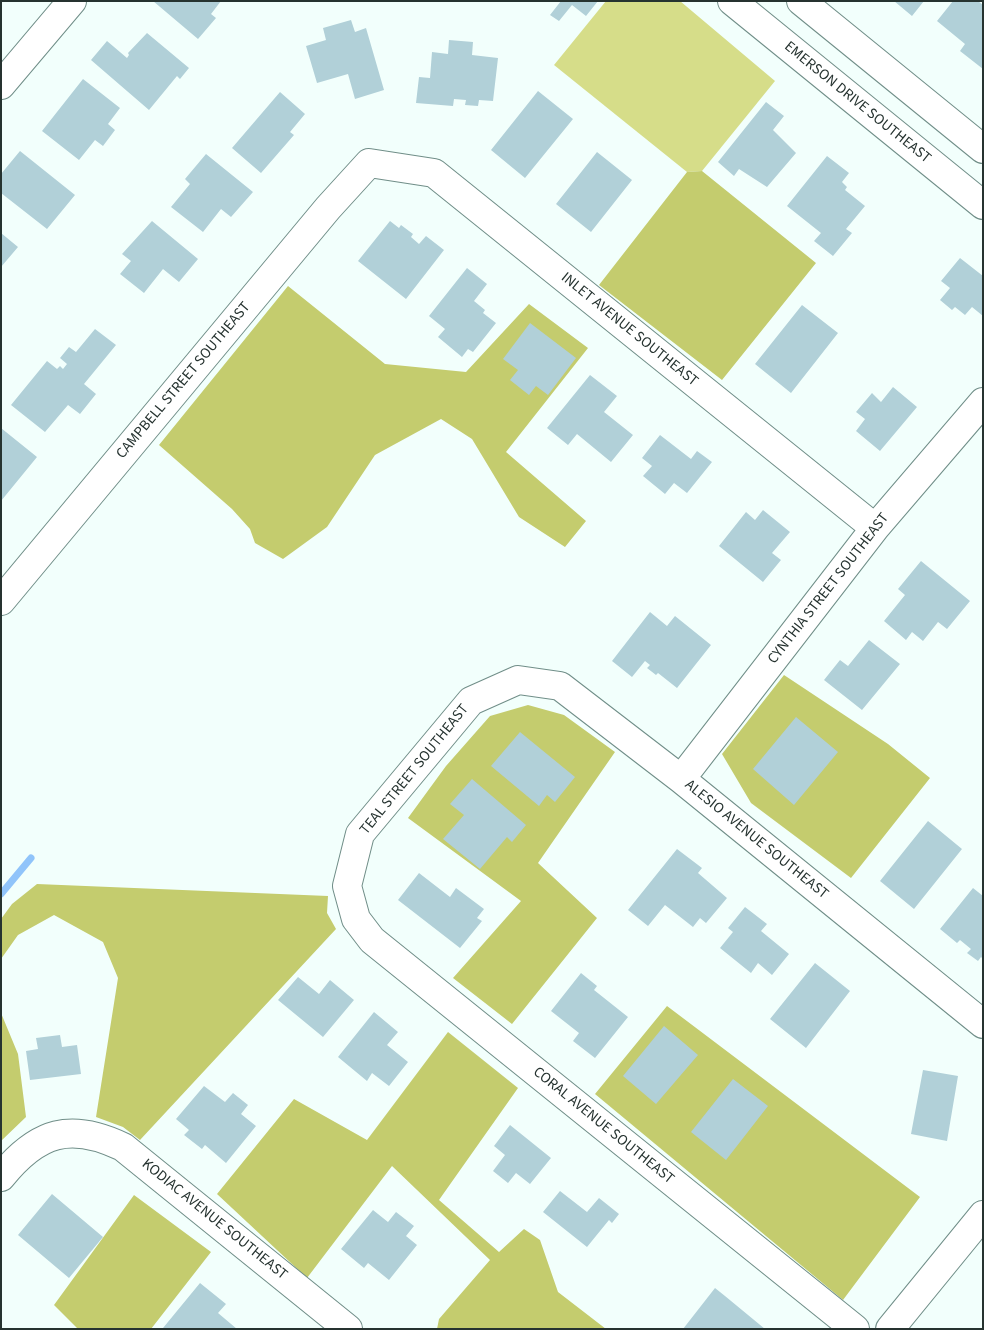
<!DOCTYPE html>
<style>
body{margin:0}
#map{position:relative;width:984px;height:1330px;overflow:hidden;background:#f2fffc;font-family:"Source Sans 3",sans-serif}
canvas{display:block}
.frame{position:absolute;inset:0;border:2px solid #263330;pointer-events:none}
</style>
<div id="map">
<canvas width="984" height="1330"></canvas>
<div class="frame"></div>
</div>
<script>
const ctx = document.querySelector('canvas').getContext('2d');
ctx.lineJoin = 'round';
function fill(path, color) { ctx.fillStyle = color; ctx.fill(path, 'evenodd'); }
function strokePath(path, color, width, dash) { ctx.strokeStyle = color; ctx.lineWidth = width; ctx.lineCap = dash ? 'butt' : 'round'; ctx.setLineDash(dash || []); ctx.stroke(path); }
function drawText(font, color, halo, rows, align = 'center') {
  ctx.font = font + ' "Source Sans 3",sans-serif'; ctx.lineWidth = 4.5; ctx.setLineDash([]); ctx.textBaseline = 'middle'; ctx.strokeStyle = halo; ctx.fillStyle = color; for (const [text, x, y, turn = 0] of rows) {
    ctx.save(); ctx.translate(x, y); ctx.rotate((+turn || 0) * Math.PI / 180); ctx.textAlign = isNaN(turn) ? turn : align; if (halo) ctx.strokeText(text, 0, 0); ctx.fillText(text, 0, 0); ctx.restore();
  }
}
fill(new Path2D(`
 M606,1h74l95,80 -73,90 -15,1 -133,-107z`), '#d6dd89');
fill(new Path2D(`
 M702,171l114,92 -94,117 -123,-95 88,-113z
 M288,286l97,78 81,8 63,-68 59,44 -82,104 80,69 -21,26 -46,-30 -47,-78 -31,-20 -66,36 -48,72 -44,32 -28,-16 -5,-14 -18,-20 -73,-64z
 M784,675l104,69 42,34 -79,100 -100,-75 -29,-49z
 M528,705l36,10 51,37 -77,111 59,55 -85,106 -59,-46 68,-77 -113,-83 38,-52 44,-50z
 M37,884l291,12 -1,17 9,16 -196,211 -17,-13 -27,-10 22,-139 -15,-36 -49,-27 -36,20 -17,24v-40l11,-15z
 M667,1006l253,191 -77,103 -248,-206z
 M1,1013l17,41 8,63 -25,24z
 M448,1032l70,56 -79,112 60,52 25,-23 16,11 18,52 48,37h-169l2,-10 51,-59 -98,-94 -85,112 -90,-84 77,-95 73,41z
 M134,1195l77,57 -60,77h-73l-24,-24z`), '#c4cc6e');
strokePath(new Path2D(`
 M1,894l30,-36`), '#90c4fa', 7);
fill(new Path2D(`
 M153,1h68l-10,13 5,4 -18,21z
 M561,1h37l-12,15 -14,-11 -13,16 -9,-6z
 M894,1h30l-12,15z
 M953,1h25l5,4v64l-23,-18 5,-7 -28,-23z
 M351,20l4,12 11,-4 18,62 -29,9 -7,-25 -31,9 -11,-37 20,-6 -3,-12z
 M147,33l42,35 -9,11 -3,-3 -28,34 -58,-50 16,-19 20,17 2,-3 -1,-2z
 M449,40l24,2 -1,13 26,3 -5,43 -14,-1 -1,6 -13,-1 1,-5 -12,-1 -1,7 -37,-3 3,-26 11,1 2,-26 16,2z
 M83,79l37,29 -12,16 7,6 -12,16 -8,-6 -16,20 -37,-29z
 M538,91l35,28 -48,59 -34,-28z
 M280,92l25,22 -15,18 4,3 -33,38 -29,-25z
 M766,102l18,14 -11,14 23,23 -29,34 -28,-18 -5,7 -16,-14z
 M20,151l55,44 -28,34 -46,-36v-19z
 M597,152l35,28 -41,52 -35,-28z
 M206,154l47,38 -22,25 -10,-8 -18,23 -32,-25 19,-23 -5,-5z
 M827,156l22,17 -7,9 5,5 -2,3 20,16 -19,23 6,4 -19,23 -19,-15 7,-8 -34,-27z
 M152,221l46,38 -19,23 -16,-13 -19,24 -24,-19 11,-13 -9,-7z
 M390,221l9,7 2,-3 12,9 -2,3 8,7 7,-8 18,14 -38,49 -48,-38z
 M1,233l17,14 -17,20z
 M960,258l23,18v40l-11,-9 -7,8 -10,-8 -3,3 -12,-10 10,-12 -9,-7z
 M467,268l20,16 -13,17 11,9 -2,3 13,10 -23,29 -5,-3 -6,8 -24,-20 7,-8 -16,-13z
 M802,305l36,28 -47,60 -36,-29z
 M530,323l46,35 -28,37 -12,-9 -7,9 -19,-15 8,-10 -15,-11z
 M95,329l21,16 -32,39 12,10 -16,20 -12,-9 -23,27 -34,-27 36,-44 10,8 3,-3 3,3 4,-5 -7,-6 9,-11 7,5z
 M590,375l27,21 -13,16 29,23 -22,27 -34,-28 -9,11 -21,-17z
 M893,387l24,20 -37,44 -24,-20 9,-12 -9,-7 16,-19 9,9z
 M1,428l36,29 -36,44z
 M660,435l31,24 6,-8 15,11 -25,31 -13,-10 -9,11 -22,-18 9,-10 -10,-8z
 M763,510l27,22 -18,21 9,7 -18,22 -44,-36 27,-34 9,8z
 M921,561l49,40 -23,28 -9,-7 -15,19 -11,-9 -6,8 -22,-19 21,-26 -7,-6z
 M650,612l17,14 8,-10 36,29 -34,43 -19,-15 -2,2 -9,-7 3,-3 -5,-4 -13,16 -20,-16z
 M869,640l31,24 -38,46 -38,-30 16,-20 8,6z
 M796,717l42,35 -44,53 -41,-36z
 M520,732l55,45 -20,25 -8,-7 -8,11 -48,-40z
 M472,779l54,46 -14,17 -5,-5 -27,32 -37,-30 21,-24 -14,-11z
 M928,821l34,28 -48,60 -34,-28z
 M677,849l25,19 -4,5 29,25 -21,25 -6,-5 -7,9 -28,-22 -17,21 -20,-16z
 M419,873l31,24 6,-9 28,21 -7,9 5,3 -22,27 -62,-48z
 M973,888l10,8v63l-2,-2 -3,4 -11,-8 4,-4 -11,-9 -3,3 -17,-14z
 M745,907l22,17 -6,7 28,23 -17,21 -14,-12 -7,10 -31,-25 13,-16 -5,-4z
 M815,963l35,28 -44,57 -36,-29z
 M581,973l16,13 -3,4 34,27 -33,41 -22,-17 6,-8 -28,-22z
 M298,977l21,17 11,-14 24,20 -31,37 -45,-37z
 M374,1012l24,20 -11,13 21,17 -19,24 -17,-13 -5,8 -29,-24z
 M664,1026l34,29 -42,49 -33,-28z
 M60,1035l2,12 15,-2 4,29 -51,6 -4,-29 12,-2 -2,-11z
 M923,1070l35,6 -11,65 -36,-7z
 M733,1079l35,27 -42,54 -35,-28z
 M204,1086l21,16 8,-9 15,12 -7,9 15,12 -30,37 -21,-18 -3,4 -18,-14 5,-5 -13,-11z
 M510,1125l41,33 -21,26 -14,-11 -8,10 -15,-12 12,-16 -11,-9z
 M560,1191l27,21 12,-14 20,16 -7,9 -3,-3 -22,27 -44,-35z
 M52,1194l51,43 -34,41 -51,-43z
 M373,1210l15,12 8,-10 18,14 -8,10 11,9 -28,35 -21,-17 -4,5 -23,-19z
 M200,1283l26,21 -8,9 19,16 -74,-1z
 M715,1288l10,8 40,33h-82z`), '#b1d0d8');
const minor = new Path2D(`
 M732,1l251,204
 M801,1l182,148
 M1,85l71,-84
 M1,601l327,-393 41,-45 65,10 441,355
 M681,779l194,-251 108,-126
 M1,1177c37,-46 70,-55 122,-30l225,182
 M855,1329l-483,-389 -16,-21 -9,-33 13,-52 111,-133 47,-21 42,6 121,93 302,245
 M890,1329l93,-114`);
strokePath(minor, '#708e88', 30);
strokePath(minor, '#fff', 28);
drawText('15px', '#263330', '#fff', [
 ["EMERSON DRIVE SOUTHEAST",857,103,39],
 ["INLET AVENUE SOUTHEAST",629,330,39],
 ["CAMPBELL STREET SOUTHEAST",184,381,-50],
 ["CYNTHIA STREET SOUTHEAST",829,589,-52],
 ["TEAL STREET SOUTHEAST",415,770,-51],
 ["ALESIO AVENUE SOUTHEAST",756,840,39],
 ["CORAL AVENUE SOUTHEAST",603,1126,39],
 ["KODIAC AVENUE SOUTHEAST",214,1220,39]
]);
</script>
